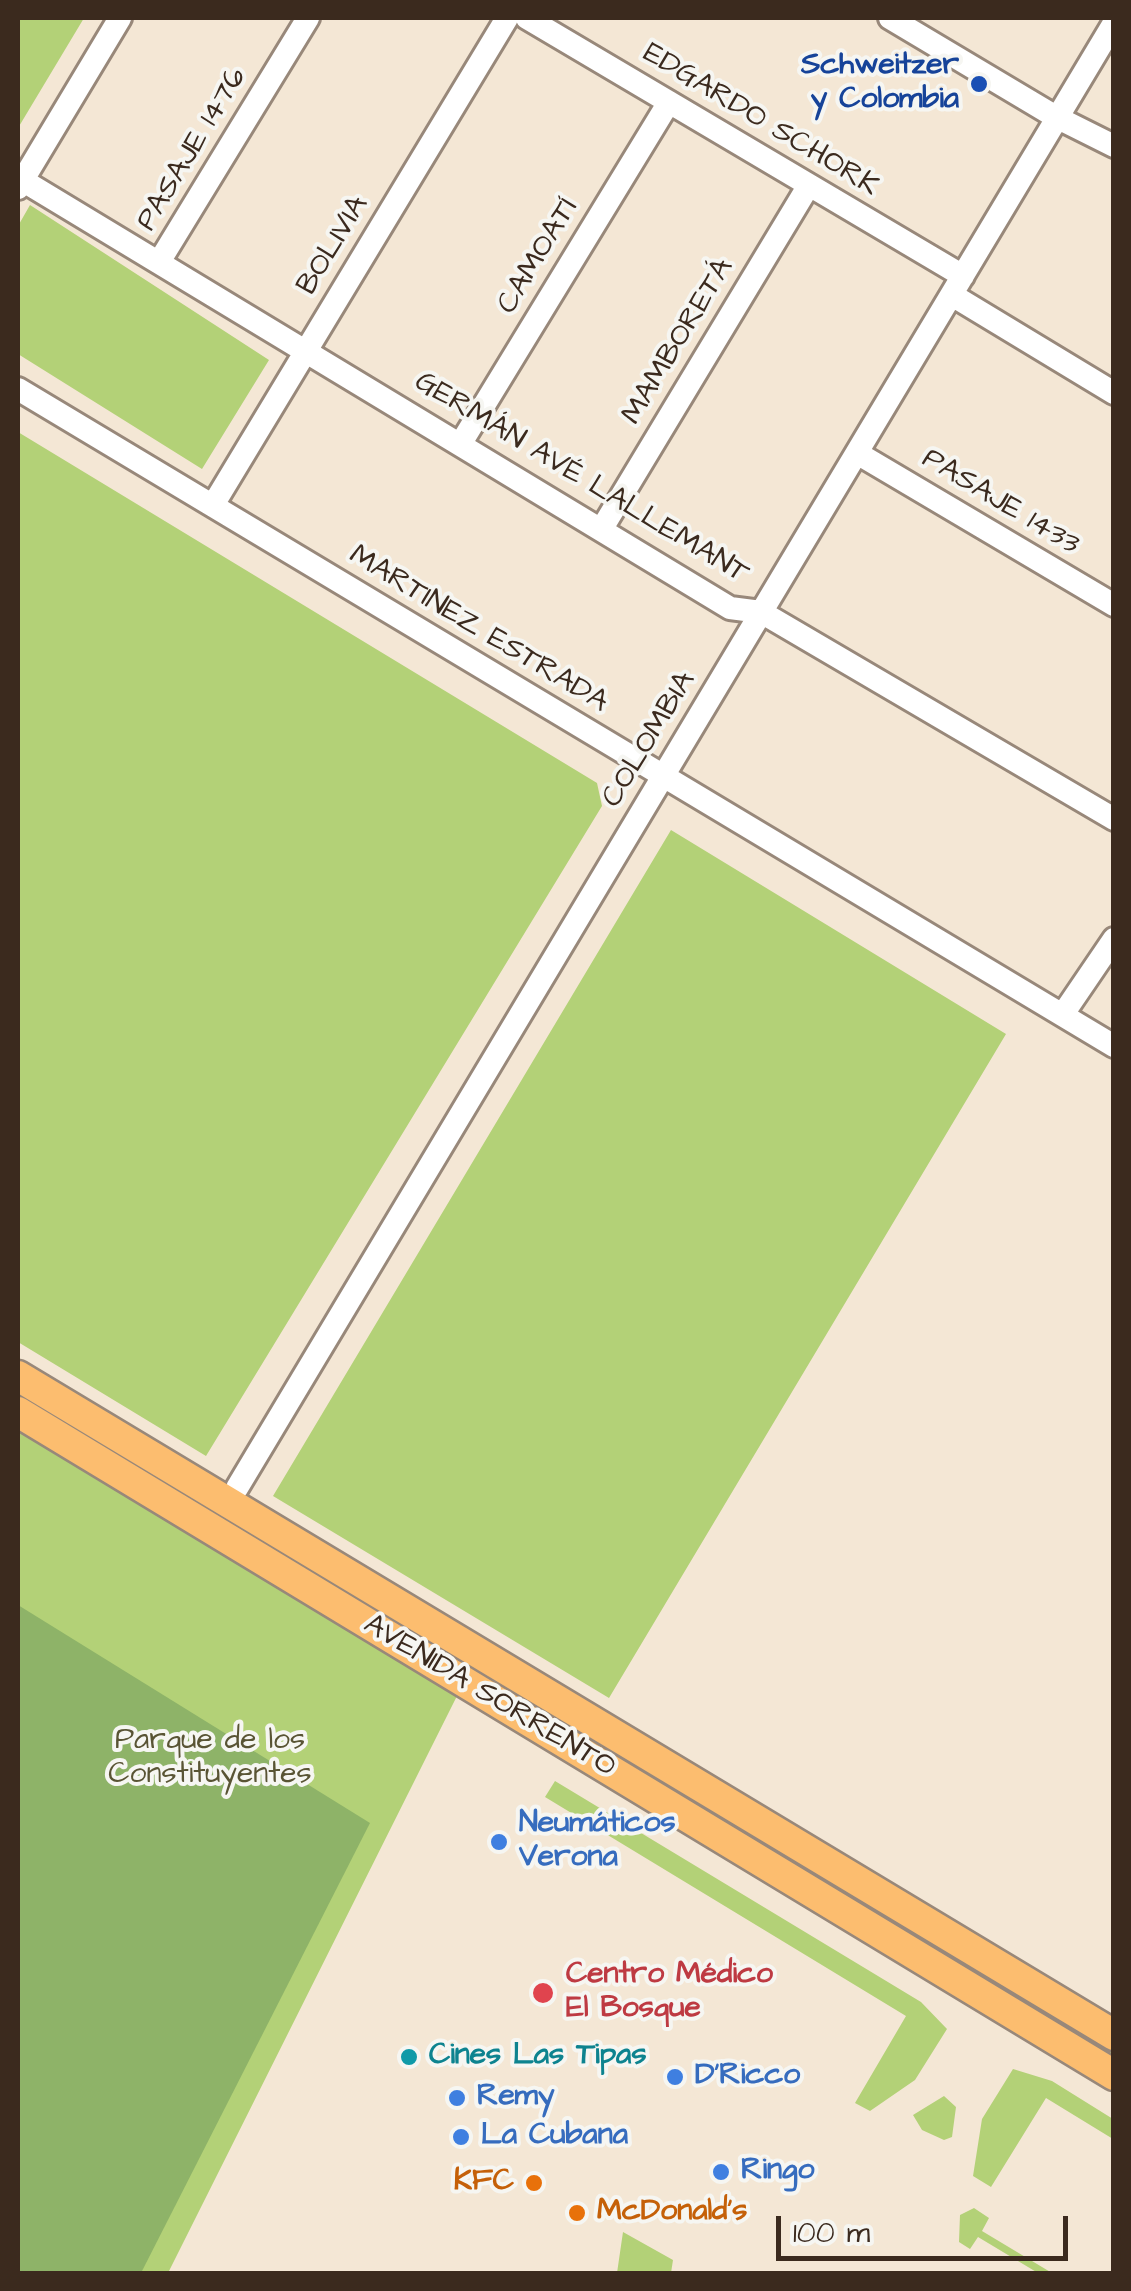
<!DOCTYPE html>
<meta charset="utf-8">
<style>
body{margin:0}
#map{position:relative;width:1131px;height:2291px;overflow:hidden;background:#f4e7d5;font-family:"Architects Daughter",sans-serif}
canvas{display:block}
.frame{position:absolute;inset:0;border:20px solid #3b2a1e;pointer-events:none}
.scale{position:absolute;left:776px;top:2216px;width:292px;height:45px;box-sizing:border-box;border:5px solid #3b2a1e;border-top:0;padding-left:12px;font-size:30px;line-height:35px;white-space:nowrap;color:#3b2a1e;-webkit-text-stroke:8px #f6f6f2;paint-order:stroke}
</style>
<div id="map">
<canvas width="1131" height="2291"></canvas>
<div class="frame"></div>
<div class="scale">100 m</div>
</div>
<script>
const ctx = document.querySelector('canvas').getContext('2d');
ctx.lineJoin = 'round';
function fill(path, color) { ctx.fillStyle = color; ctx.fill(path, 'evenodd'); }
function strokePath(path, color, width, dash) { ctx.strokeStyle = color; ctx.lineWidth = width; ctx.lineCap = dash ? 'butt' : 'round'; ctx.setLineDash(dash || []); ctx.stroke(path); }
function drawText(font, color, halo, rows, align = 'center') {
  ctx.font = font + ' "Architects Daughter",sans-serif'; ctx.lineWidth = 8; ctx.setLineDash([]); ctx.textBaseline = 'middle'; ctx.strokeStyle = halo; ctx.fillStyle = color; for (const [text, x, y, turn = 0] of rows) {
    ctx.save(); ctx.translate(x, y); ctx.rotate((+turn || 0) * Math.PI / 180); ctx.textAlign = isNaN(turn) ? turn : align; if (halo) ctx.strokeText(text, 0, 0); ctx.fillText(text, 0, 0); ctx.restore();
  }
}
fill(new Path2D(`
 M18,18h66l-66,110z
 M30,205l239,155 -67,109 -184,-115v-128z
 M18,432l579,351 5,23 -396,650 -188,-114z
 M671,830l335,204 -397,664 -336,-202z
 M18,1391l1095,659v9l-1095,-660z
 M18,1412l446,270 -296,591h-150z
 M555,1781l366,221 26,27 -32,51 -45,31 -15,-8 51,-87 -361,-219z
 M1013,2069l39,12 61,38v20l-67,-41 -55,89 -18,-11 9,-57z
 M944,2096l12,11 -4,30 -8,3 -22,-10 -9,-15z
 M974,2208l15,10 -7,13 70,42h-14l-60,-36 -8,12 -11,-7 1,-27z
 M623,2232l50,28 -2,13h-54z`), '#b3d177');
fill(new Path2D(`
 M18,1605l352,218 -229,450h-123z`), '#8eb368');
const minor = new Path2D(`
 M527,18l436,258
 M890,18l166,99 58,29
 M22,180l708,428 31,4 353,207
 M18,188l102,-170
 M159,262l149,-244
 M952,295l162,98
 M18,389l1096,657
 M461,443l208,-341
 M857,453l257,152
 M213,505l294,-487
 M601,530l208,-345
 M1063,1014l51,-75
 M237,1488l877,-1465`);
const major = new Path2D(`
 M18,1376l1096,659
 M18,1412l1096,663`);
strokePath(minor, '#98887a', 28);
strokePath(major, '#98887a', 35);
strokePath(minor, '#fff', 22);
strokePath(major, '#fcbd6f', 30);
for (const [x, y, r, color] of [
 [979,84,10,"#1a4fb4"],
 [499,1842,10,"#3f7fe0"],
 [543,1993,12,"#e0444e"],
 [409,2057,10,"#0f9aa8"],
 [675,2077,10,"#3f7fe0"],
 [457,2098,10,"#3f7fe0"],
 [461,2137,10,"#3f7fe0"],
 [721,2172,10,"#3f7fe0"],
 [534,2183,10,"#e8710a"],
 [577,2213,10,"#e8710a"]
]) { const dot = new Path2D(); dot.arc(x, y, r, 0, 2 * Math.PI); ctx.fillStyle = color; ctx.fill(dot); strokePath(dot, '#f6f6f2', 4); }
drawText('bold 30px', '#164399', '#f6f6f2', [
 ["Schweitzer",959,67],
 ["y Colombia",959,101]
], 'right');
drawText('30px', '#3b2a1e', '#f6f6f2', [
 ["EDGARDO SCHORK",760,121,31],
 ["PASAJE 1476",193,150,-59],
 ["BOLIVIA",334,246,-59],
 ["CAMOATÍ",539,257,-59],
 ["MAMBORETÁ",679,342,-59],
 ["GERMÁN AVÉ LALLEMANT",581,479,31],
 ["PASAJE 1433",1000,503,31],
 ["MARTINEZ ESTRADA",478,630,31],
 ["COLOMBIA",650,740,-59],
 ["AVENIDA SORRENTO",489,1697,31]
]);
drawText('30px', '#595434', '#f6f6f2', [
 ["Parque de los",210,1742],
 ["Constituyentes",210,1776]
]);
drawText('bold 30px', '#366cbe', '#f6f6f2', [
 ["Neumáticos",519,1825],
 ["Verona",519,1859],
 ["D'Ricco",695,2077],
 ["Remy",477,2098],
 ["La Cubana",481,2137],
 ["Ringo",741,2172]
], 'left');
drawText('bold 30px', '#be3a42', '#f6f6f2', [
 ["Centro Médico",566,1976],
 ["El Bosque",566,2010]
], 'left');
drawText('bold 30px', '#0d838f', '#f6f6f2', [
 ["Cines Las Tipas",429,2057]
], 'left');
drawText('bold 30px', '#c56008', '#f6f6f2', [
 ["KFC",514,2183],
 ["McDonald's",597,2213,"left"]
], 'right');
</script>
